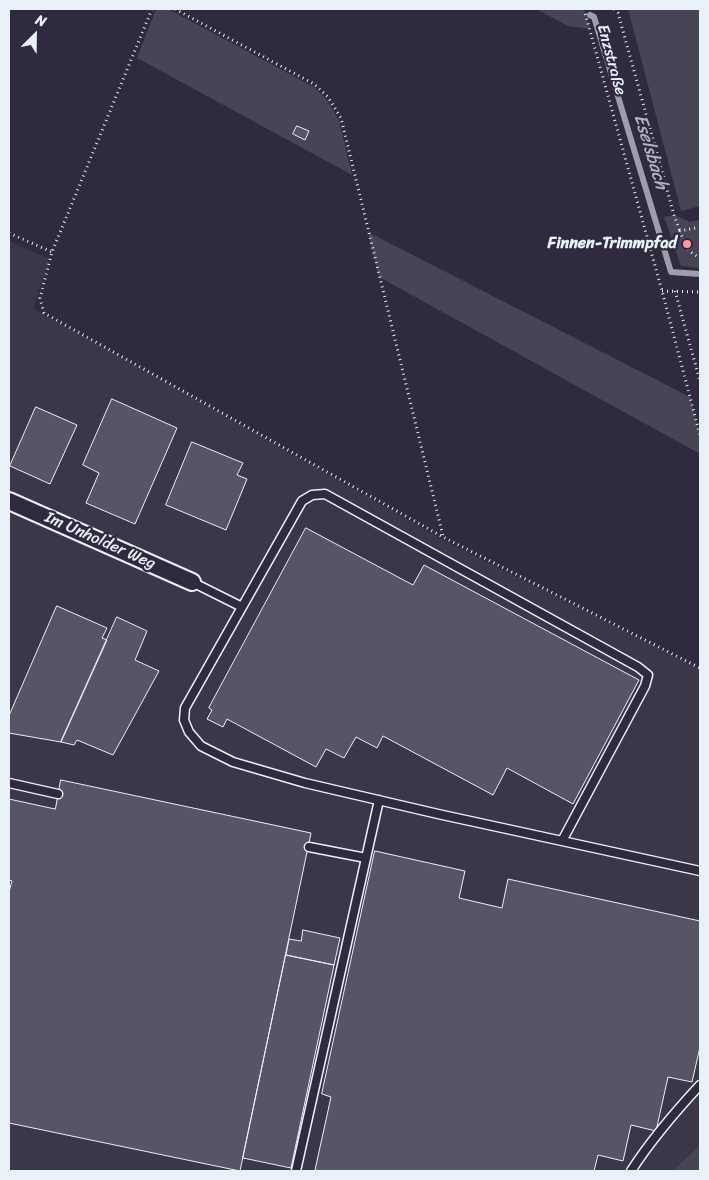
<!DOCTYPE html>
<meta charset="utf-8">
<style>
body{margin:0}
#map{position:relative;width:709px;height:1180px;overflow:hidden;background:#2f2a3d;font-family:Sriracha,sans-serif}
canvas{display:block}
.frame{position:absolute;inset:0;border:10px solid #e8f1f8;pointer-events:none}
.north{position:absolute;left:10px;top:10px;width:50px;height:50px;-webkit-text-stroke:4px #2f2a3d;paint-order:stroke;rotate:23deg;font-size:14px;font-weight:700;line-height:20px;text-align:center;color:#e8f1f8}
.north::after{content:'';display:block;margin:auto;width:18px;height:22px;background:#e8f1f8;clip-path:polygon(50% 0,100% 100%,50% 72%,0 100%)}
</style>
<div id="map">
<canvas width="709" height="1180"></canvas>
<div class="frame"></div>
<div class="north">N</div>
</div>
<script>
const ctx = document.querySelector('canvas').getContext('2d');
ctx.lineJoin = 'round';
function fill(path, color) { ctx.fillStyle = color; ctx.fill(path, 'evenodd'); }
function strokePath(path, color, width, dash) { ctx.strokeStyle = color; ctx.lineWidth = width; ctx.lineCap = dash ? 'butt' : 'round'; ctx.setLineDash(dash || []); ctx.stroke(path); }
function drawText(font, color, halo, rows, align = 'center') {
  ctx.font = font + ' Sriracha,sans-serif'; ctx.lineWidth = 4.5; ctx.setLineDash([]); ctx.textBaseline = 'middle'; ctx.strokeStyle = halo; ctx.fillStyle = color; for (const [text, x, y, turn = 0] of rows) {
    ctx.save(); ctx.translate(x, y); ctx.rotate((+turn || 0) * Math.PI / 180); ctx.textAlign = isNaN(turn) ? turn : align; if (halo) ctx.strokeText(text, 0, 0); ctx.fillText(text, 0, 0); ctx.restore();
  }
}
fill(new Path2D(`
 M9,241l40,18 -16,50 92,50 318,181 257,129v476l-28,26h-663z`), '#3b3749');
fill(new Path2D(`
 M156,9h12l146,78 13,13 12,20 13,55 -215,-117z
 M536,9h48l6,20 -22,-3z
 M628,9h72v197l-19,5z
 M674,215l16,7 10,-2v48l-19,-2 -17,-49z
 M368,232l322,165 10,38v19l-321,-177z
 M700,1145v26h-28z`), '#464455');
strokePath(new Path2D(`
 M590,15l4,2 77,255 29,2`), '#9c9fab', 6);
const building = new Path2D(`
 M297,126l12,5 -4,9 -12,-6z
 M112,399l65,29 -42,96 -49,-21 13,-30 -16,-8z
 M36,407l41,18 -27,59 -40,-18z
 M192,442l51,21 -6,12 10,4 -21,51 -60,-25z
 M306,528l107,57 11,-20 215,115 -66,124 -66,-36 -14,27 -110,-59 -6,12 -21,-11 -12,21 -18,-9 -10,18 -89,-48 -4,8 -16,-8 5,-9 -3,-2z
 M57,606l50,22 -5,10 5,2 -46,102 -52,-9v-17z
 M117,617l30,14 -12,29 24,11 -46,84 -36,-15 -3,5 -13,-3z
 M61,780l250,53 -71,338 -231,-48v-231l3,-11 -3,-1v-81l46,10z
 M375,851l90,20 -6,27 43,10 6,-29 192,42v126l-8,35 -24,-5 -12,54 -25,-6 -8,36 -25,-6 -4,16h-272l-7,-1 16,-73 -9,-3z
 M303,930l37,8 -6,27 -48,-10 3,-16 12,2z
 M286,955l48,10 -43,203 -48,-10z`);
fill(building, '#575565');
strokePath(building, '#e8f1f8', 1);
const lane = new Path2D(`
 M192,582l50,25
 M9,783l49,11
 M562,841l83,-155 3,-11 -10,-8 -313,-173 -13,1 -10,6 -117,207 -1,12 5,12 12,14 32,16 72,21 133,31 262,57
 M309,847l57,11
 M296,1171l83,-371
 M631,1171c20,-31 44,-59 69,-86`);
const street = new Path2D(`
 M9,501l183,81`);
strokePath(lane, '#e8f1f8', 11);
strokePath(street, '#e8f1f8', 20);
strokePath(new Path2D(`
 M152,9l-100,243 -12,46 4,15 399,224 257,131
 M175,9l139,75 14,13 13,21 102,418
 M584,9l78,282 38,144
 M614,9l4,4 56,202 6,16
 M700,227l-20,4c4,12 7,22 20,26
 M9,233l43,19
 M662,291l38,1
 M675,291l25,90`), '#e8f1f8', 3, [1, 4]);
strokePath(lane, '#2f2a3d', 8);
strokePath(street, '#2f2a3d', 16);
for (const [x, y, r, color] of [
 [687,244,5,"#ff9aa2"]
]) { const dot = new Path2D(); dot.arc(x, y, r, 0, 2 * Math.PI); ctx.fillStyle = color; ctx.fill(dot); strokePath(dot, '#2f2a3d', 2); }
drawText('16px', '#e8f1f8', '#2f2a3d', [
 ["Enzstraße",611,60,75],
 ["Im Unholder Weg",100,541,24]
]);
drawText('bold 16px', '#e8f1f8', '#2f2a3d', [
 ["Finnen-Trimmpfad",677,244]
], 'right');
drawText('italic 18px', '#afb4be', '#2f2a3d', [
 ["Eselsbach",650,152,73]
]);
</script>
